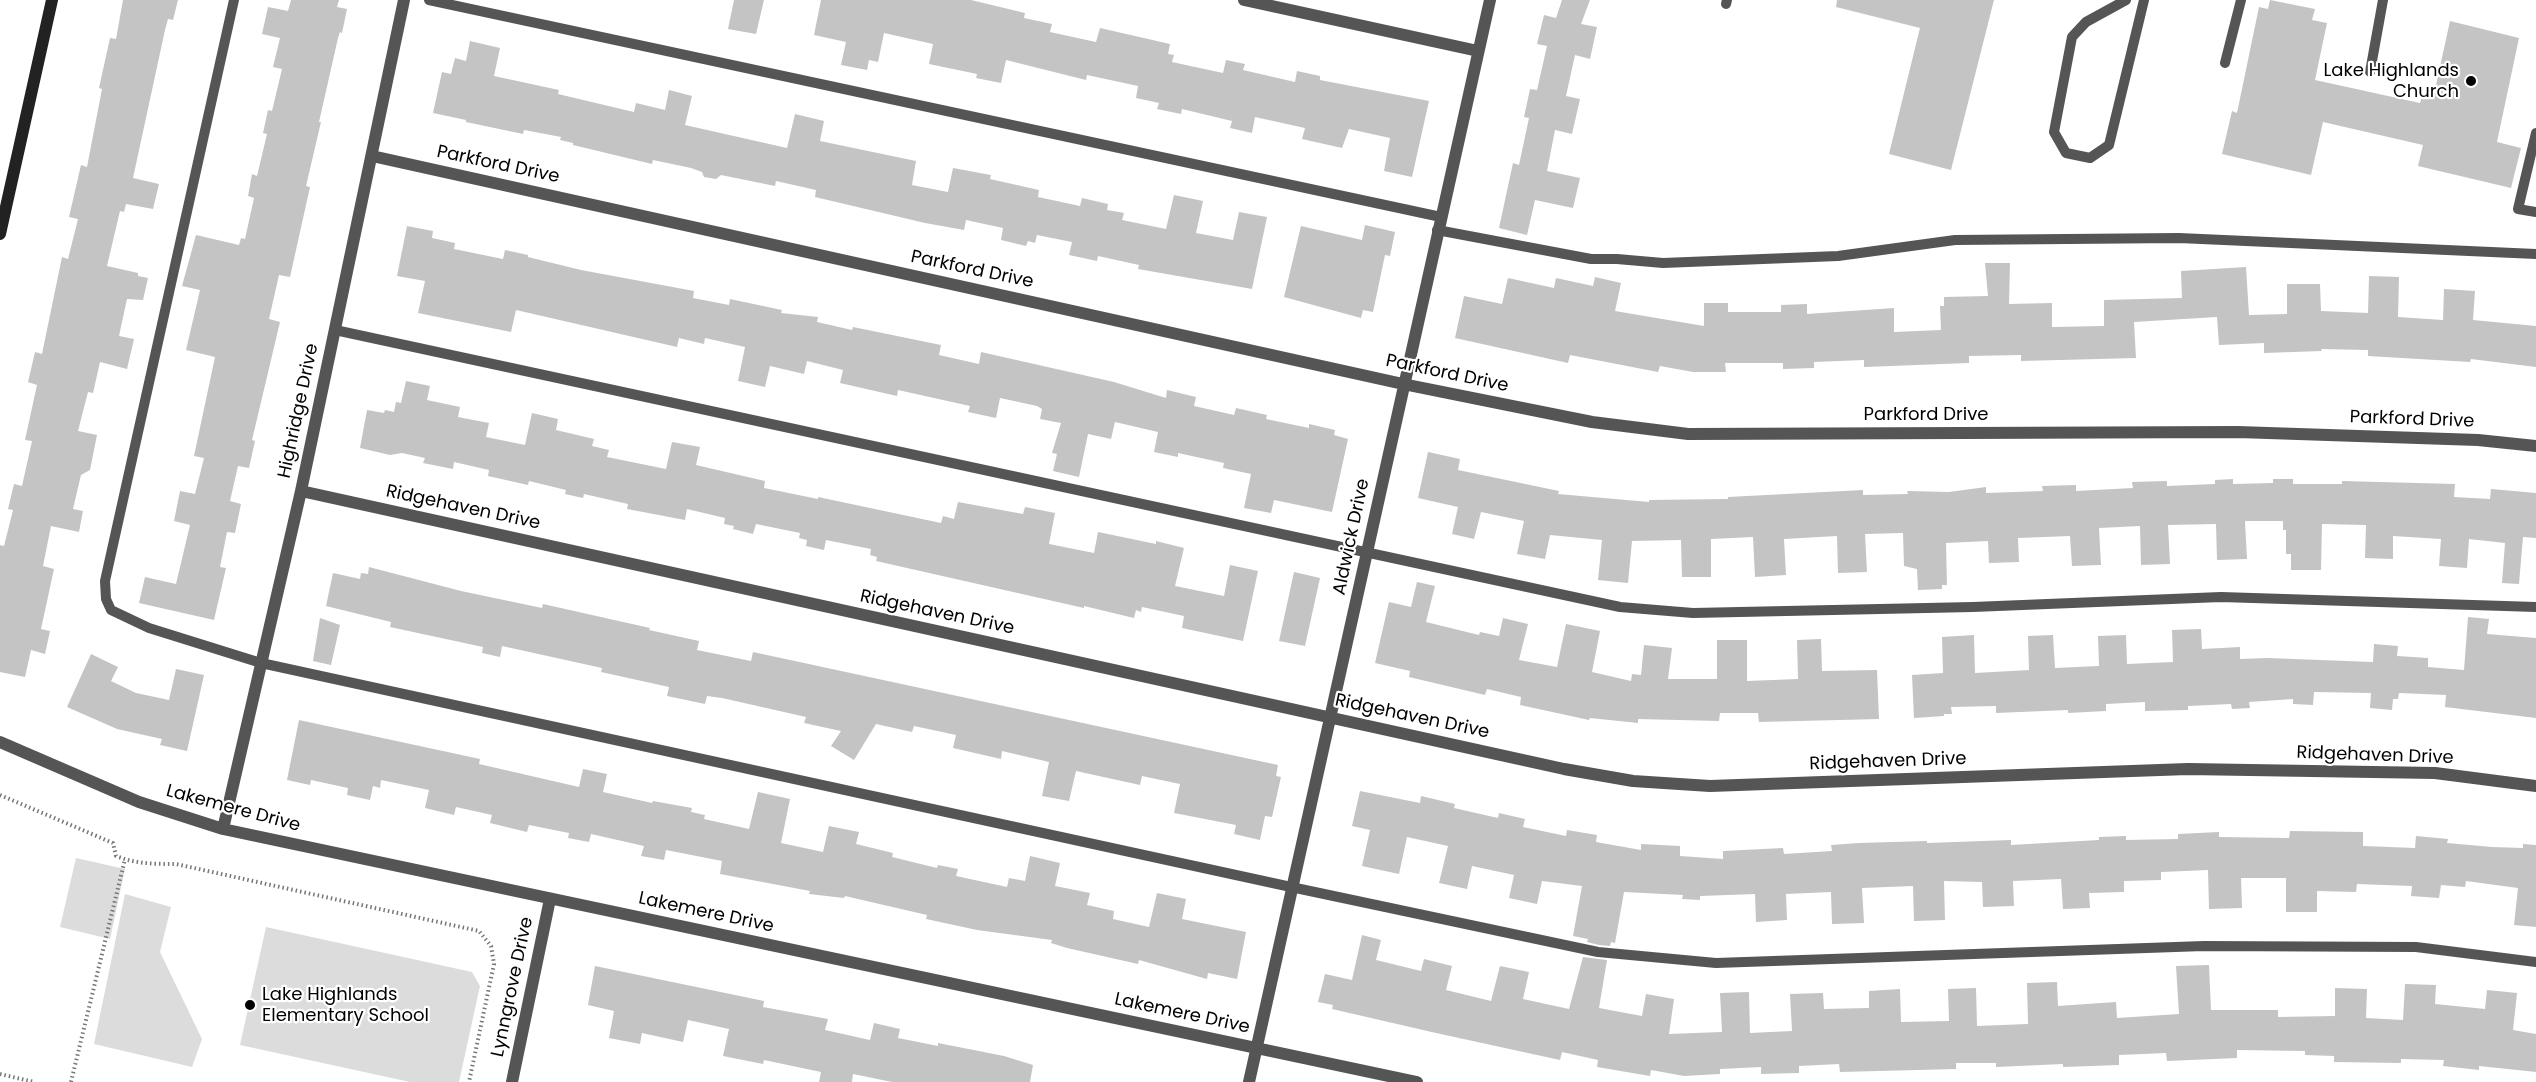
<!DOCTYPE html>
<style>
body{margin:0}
canvas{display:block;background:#fff}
</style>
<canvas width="2536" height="1082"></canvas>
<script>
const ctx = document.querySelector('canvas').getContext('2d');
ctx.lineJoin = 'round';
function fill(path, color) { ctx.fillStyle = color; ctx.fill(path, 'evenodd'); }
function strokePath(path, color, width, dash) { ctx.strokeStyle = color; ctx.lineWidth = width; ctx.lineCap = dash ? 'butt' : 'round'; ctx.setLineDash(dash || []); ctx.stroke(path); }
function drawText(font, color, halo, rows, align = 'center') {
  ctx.font = font + ' Poppins,sans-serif'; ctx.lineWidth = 4.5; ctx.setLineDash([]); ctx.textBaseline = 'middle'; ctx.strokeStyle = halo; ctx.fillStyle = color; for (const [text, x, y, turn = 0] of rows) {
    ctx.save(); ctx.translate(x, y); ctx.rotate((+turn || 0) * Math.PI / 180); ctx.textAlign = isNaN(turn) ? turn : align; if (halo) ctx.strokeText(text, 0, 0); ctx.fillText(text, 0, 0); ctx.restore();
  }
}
fill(new Path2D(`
 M76,858l49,11 -15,70 -50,-12z
 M125,894l46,13 -11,45 42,87 -10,28 -98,-23z
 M266,927l206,45 8,14 -21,96h-49l-170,-37z`), '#dcdcdc');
fill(new Path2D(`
 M123,0h55l-5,20 -5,-1 -3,11 -32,148 26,6 -6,25 -27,-5 -2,8 -4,-1 -13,55 31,7v3l10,2 -5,22 -16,-1 -8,37 15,3 -7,30 -27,-7 -7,31 -5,-1 -10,39 19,4 -7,35 -9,5 -8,34 10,2 -4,21 -28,-6 -8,40 11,3 -13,60 9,2 -5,23 -14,-4 -6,27 -25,-5v-127l4,1 9,-36 -5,-1 6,-25 8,2 10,-45 -7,-1 12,-55 -9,-3 7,-30 7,2 20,-97 6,2 10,-40 -9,-2 12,-52 6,2 15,-78 -3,-1 11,-50 6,1z
 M291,0h48l-2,7 10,2 -5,24 -2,-1 -2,6 -19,84h2l-15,64 4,1 -20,90 -11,-2 -10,44 11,3 -28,118 3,1 -6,27 -11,-2 -8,35 11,3 -6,29 -8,-1 -7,35 6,1 -12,52 -75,-17 6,-26 31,7 14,-59 -16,-4 6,-30 15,3 9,-36 -10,-2 21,-99 -29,-7 14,-60 -18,-4 14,-51 43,10 2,-7 4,1 9,-41 -6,-2 4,-22 5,2 10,-42 -4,-1 5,-23 4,1 10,-42 -9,-2 7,-29 -18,-4 6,-27 20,4z
 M734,0h30l-8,34 -28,-5z
 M821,0h150l54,13 -1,5 28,6 -2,8 46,10 4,-14 70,16 -2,10 6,1 -2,7 51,11 3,-13 19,4 -2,6 52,12 2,-11 23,5v4l109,21 -17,76 -28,-6 6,-33 -41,-9 -7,19 -40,-9 3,-11 -50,-11 -3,16 -22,-5 2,-7 -50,-12 -1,5 -24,-5 2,-6 -23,-5 2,-12 -51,-11 -1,5 -80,-20 -5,23 -25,-5 1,-4 -48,-10 4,-20 -49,-11 -6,29 -9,-2 -2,10 -26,-5 5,-23 -32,-7z
 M1562,0h28l-9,24 16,3 -7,32 -15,-4 -9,41 14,3 -8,35 -17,-4 -8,41 33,7 -7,30 -38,-8 -8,35 -28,-7 14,-65 6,2 10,-47 -5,-1 6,-28 7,1 10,-44 -10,-2 7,-29 12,3z
 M1837,0h157l-43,170 -62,-16 31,-126 -84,-21z
 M2270,0l45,9 -3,11 15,3 -12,57 105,23 2,-7 11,3 17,-78 69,17 -22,104 24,6 -10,40 -93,-22 5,-21 -100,-23 -12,53 -89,-21 10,-43 5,2 22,-106 9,2z
 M470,41l30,7 -6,28 65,14 -1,4 76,18 2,-9 29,7 4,-20 23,6 -7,29 102,23 8,-34 29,7 -4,20 96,20 -4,24 36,7 5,-24 38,7 -1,4 49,11 -1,7 42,9 2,-8 26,6 -1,6 17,3 -2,7 44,9 8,-34 29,6 -7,32 37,7 6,-28 28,5 -15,72 -114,-20 1,-4 -41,-9 -1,5 -28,-6 3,-13 -35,-7 -2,8 -7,-2 -2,5 -25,-6 2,-12 -37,-8 -2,10 -39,-7 -110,-26 1,-7 -40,-9 -1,5 -54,-11 -5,4 -12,-2 -2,-5 -11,-4 -38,-8 -1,4 -79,-19v-2l-13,-3 1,-3 -37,-7 -1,4 -57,-12v-2l-33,-7 9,-41 9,2 4,-16 11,3z
 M1365,225l30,7 -5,24 -5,-1 -12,57 -10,-2 -2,8 -77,-21 17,-71 61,14z
 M407,226l26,5 -1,7 23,5 -1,6 49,10 2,-9 23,5v2l53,13 113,21 -1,7 36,7 1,-6 52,11 -1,3 37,4 -1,5 35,8 1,-3 88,18 -2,10 40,9 2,-12 133,30 52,16 1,-8 29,7 -2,9 40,9 2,-7 31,7 -1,4 43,9v-4l26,6 -1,5 14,4 -16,73 -58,-12 -3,13 -27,-5 7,-34 -28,-6 1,-5 -46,-10v4l-24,-5 4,-20 -43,-10 -4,17 -23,-5 -9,43 -26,-6 4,-17 -5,-1 9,-30 -21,-4 2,-10 -5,-3 -37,-8 -4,20 -28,-6 2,-6 -72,-16 -1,6 -57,-13 3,-13 -36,-9 -3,13 -34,-8 -5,21 -27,-6 7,-34 -40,-9 -1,6 -25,-6 -2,9 -161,-37 -5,22 -93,-19 7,-32 -28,-5z
 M1985,263h25l-1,41 43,-1v24l52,-1v-26l78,-2 -1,-27 65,-4 3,48 38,-1v-30h33l1,27 47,2 1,-37 30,1 -1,40 45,3 1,-31 31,2 -2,29 63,6v41l-65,-8 -1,3 -102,-6v-6l-47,-1 1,2 -58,2v-10l-45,2 -2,-28 -83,5 2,36 -115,3v-6l-52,1v7l-105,4v-7l-50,2v6l-31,1v-6h-58l1,9h-33l-33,-6 -2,6 -88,-17 -2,8 -113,-25 9,-42 38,8 6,-26 46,10 2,-10 37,8 2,-9 26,6 -6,28 89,15v-23h24v9h53v-7l26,-1v10l87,-6v24l47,-2 -1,-24h4v-9l44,-1z
 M406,381l24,5 -3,14 33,7 -2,10 31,6 -3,14 39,8 7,-32 26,6 -2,11 38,9 -2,7 17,4 -2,7 59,12 6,-27 28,5 -4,18 69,16 -1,7 54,11v-2l123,26 2,-7 11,3 4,-17 65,12 2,-7 30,6 -6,31 45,9 4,-21 58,12v-3l28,7 -9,38 49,10 6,-31 28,6 -15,70 -61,-13 2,-12 -42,-9 -1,5 -5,-2 -2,8 -50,-12v2l-208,-47 1,-4 -7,-2 1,-6 -45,-9 -2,10 -18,-4 1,-6 -8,-2 1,-5 -44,-9 -3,10 -20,-5 1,-3 -10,-2 1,-6 -38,-9 -2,11 -58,-11 1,-5 -44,-10 -1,4 -18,-4 1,-4 -37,-9 -1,4 -40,-9 1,-6 -35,-8 -1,7 -30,-6 2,-5 -23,-5 -12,2 -30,-7 7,-38 17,3 1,-3 9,2 2,-10 5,1z
 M1428,452l32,7 -2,11 101,21 -1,3 91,8v-2l79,-1v-2l135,-7v5l45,-1 -1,-3 42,1 37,-5v6l57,-2 -1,-5 34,-1v6l57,-3 -1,-6 35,-1v5l48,-2v-4l18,-1v5l40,-1v-4h20v5h49v-3l113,3 -1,13 36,2 1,-10 45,4v45l-13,-1 -4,47 -17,-1 3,-40 -36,-4 -2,29 -28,-2 2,-27 -48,-3v23l-28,-1 1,-33 -44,-1 -1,46h-30v-16h-5v-24h-3v-9h-38l2,38 -30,1 -1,-36 -48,1 2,39 -29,1 -1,-39 -41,2 2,37 -29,1 -2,-30 -52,2 1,24 -30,1 -1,-22 -42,2 1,42h-5v4l-24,1 -1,-21 -13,-3 -1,-33 -38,1 2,38 -29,1 -1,-37 -53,3 2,36 -31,2 -2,-40 -42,2v38h-29l-1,-37 -49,1 -4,42 -30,-3 4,-40 -52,-5 -5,24 -28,-5 7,-33 -43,-9 -7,27 -22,-5 6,-27 -40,-9z
 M369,567l92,24 81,17 1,-4 107,24 -1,2 50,11 -2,9 54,11 2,-9 525,113 -2,11 5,1 -9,40 -7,-1 -5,24 -26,-6 2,-9 -62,-12 6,-29 -38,-8 -2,9 -64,-14 -7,30 -27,-5 7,-34 -47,-11 -1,8 -48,-11 3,-13 -42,-9 -2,6 -36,-8 -22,36 -23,-14 10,-15 -37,-8 2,-6 -84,-19 -15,-2 -2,8 -38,-8 2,-9 -68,-15 1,-4 -100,-22 -2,11 -18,-4 1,-6 -93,-20 1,-5 -65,-16 7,-33 27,6 1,-6 7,1z
 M1294,572l26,6 -15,68 -26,-5z
 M1417,582l18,4 -9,36 53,13 1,-3 19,4 4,-18 25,6 -9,36 38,7 9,-43 34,7 -8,41 39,9 1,-7 9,1 3,-30 28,3 -4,31h49v-39h30v41l51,-2 -1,-39 24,-1 1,32 55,-1 2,49 -120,3 -1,-9h-38l-1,8 -81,-2v4l-48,-5 -1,2 -69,-15 1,-8 -34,-8 -2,6 -76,-18 1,-6 -35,-8 14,-61 22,5z
 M2468,617l21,2 -2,15 49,4v80l-91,-11 1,-12 -47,-2 -1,6h-5l-1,11 -22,-2 1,-15 -57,-1 -1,13 -20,-1v-5l-44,3 1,6 -18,1 -1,-5 -43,2v4l-43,1v-9l-39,2v7l-38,2v-3l-72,3v-7l-45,1 1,7h-8v2l-30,2 -2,-43 31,-2 -1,-36 32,-2 1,38 54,-3 -1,-34 25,-1 2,33 44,-2 -1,-30 28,-1 1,29 46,-2 -1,-32 29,-1 1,20 38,-2v12l27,-1 106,4 1,-18 24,2 -1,10 31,2v9l36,3z
 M320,618l20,7 -9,40 -18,-4z
 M91,654l27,13 -7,14 25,12 33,7 7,-31 28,6 -17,76 -27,-6 2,-6 -45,-10 -50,-22z
 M299,720l181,39 -1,5 100,23 4,-18 24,5 -4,18 49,11 1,-2 39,7 -1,4 14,3 -1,4 45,10 9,-37 32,7 -9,44 42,9 6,-26 30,6 -3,12 37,9 -1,4 45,11 1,-3 20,4 -2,7 51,11 2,-9 16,3 5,-25 30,7 -5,23 35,7 -3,12 27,6 -1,8 36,8 8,-34 29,6 -4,20 64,13 -9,47 -29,-6 -1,6 -68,-19 -1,4 -71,-16 -16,-5 1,-3 -75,-10 -51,-11 1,-4 -82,-19 -1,2 -35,-4 1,-3 -90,-17 2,-13 -56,-11 -2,10 -23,-4 3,-10 -53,-12 -2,8 -21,-4 1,-5 -40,-8 -2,7 -37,-9 2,-8 -36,-8 -2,8 -29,-7 4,-18 -48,-10 -1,8 -7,-2 -3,14 -23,-5 1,-7 -37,-8 -1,5 -23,-5z
 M1360,791l60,12 1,-7 34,8 -1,4 44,10 1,-5 26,6 -2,8 43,9 1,-6 30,5 -1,7 45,8v-6l39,2v10l43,3v-8l60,-3 1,6 48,-3 -1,-6 28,-2 68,-2v2l84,-3v5l88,-5v-3l27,-1v4l52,-1v-5l41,-2v5l70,1 1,-7 73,1v14l52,2 1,-12 32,3 -1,4 45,4 31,1v-4l13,1v82l-22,-2 4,-37 -52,-7 -1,6 -24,-2 -2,13 -28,-2 1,-10 -55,-2 -1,8 -39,-1v21h-31v-34h-45l1,30 -33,1 -1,-39 -47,2v8l-37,1v11l-35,1 1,15 -27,1 -2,-30 -48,2 1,25 -31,1 -1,-25 -38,-1 1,39 -31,1 -1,-35 -51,2 2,35 -32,1 -1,-32 -45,2 1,26 -31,2 -1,-28 -55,2v4l-18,-1 1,-4 -59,-3 -9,51 -4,-1 -1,4 -11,-1 -12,-3 1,-3 -15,-3 9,-50 -40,-5 -5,23 -28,-6 5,-23 -42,-9 -5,23 -28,-6 9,-37 -41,-9 -8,37 -37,-8 8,-36 -18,-4z
 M1362,935l19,5 -5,20 45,11 3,-12 28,7 -6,24 45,11 9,-35 29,6 -6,27 46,10 14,-52 24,3 -8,48 43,8 4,-22 28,5 -5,35 53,-2 -2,-39 29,-1 1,41 42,-2 -2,-37 33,-1 1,16 45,-1v-17l31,-2 1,33 48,-1 -1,-32 28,-1 1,38 51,-2 -1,-41 30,-1 1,24 58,-4 1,16 62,-4 -3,-48 33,-1 2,45h67v7l57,-1v-28l32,1 -1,29 37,2 2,-36 31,1 -1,19 50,5 2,-19 30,3 -4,37 23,4v38l-57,-6v4l-36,-4 1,-6 -43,-1v4l-67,-1v-6l-29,-1v-4l-68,-1v8l-70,3 -1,-8 -47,2v10l-56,2v-3l-67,3v-4h-40v6l-116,3 -1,-8 -40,2v7l-38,1v-7l-41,2v5l-36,2 -33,-6 -1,6 -53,-9 1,-7 -36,-8 -2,8 -124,-27 -104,-24 1,-4 -15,-3 7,-28 27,6z
 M595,966l169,35 -1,6 65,12 -3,11 45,10 4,-17 26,6 -2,9 40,8v-3l66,13 29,9 -3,17h-138l-39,-8 -1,8h-33l2,-10 -57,-12 -1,4 -40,-8 6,-27 -41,-9 -5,22 -41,-9 -2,11 -31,-6 5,-27 -26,-6z`), '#c4c4c4');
strokePath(new Path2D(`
 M0,795l113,48 3,13c20,8 39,8 60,8l303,67 12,15 3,18 -25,118
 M0,1074l34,8
 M71,1082l54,-223`), '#777', 4, [1.5, 3]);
strokePath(new Path2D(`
 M234,0l-129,581 1,18 5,11 38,18 112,35 1030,224 307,65 118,11 488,-17 212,1 120,15
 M429,0l1012,217
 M2126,0l-40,22 -14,15 -18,95 12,21 24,5 19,-13 35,-145
 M1726,4l1,-4
 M2225,63l16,-63
 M2370,72l13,-72
 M2536,133l-18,76 18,3
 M1437,230l154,29h26l46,4 175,-7 117,-16 224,-2 357,16
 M335,330l1285,277 73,6 280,-6 248,-10 315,10`), '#555', 10);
strokePath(new Path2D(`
 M1244,0l234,51
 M372,156l1031,228 189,38 96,12 550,-2 240,8 58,6
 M301,491l1263,278 69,12 77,5 478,-17 247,4 101,13
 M0,742l139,60 84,27 1194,253
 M223,829l78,-338 103,-491
 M512,1082l38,-183
 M1249,1082l241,-1082`), '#555', 12);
strokePath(new Path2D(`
 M0,234l52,-234`), '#222', 12);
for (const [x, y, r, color] of [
 [2471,81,6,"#000"],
 [250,1005,6,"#000"]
]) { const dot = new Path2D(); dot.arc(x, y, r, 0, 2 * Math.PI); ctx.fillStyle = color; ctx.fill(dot); strokePath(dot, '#fff', 2); }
drawText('18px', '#000', '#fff', [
 ["Lake Highlands",2459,71],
 ["Church",2459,92],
 ["Lake Highlands",262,995,"left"],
 ["Elementary School",262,1016,"left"]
], 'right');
drawText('18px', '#000', '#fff', [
 ["Parkford Drive",498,165,12],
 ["Parkford Drive",972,270,12],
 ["Parkford Drive",1447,374,12],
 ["Highridge Drive",299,411,-78],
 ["Parkford Drive",1926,415],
 ["Parkford Drive",2412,420,2],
 ["Ridgehaven Drive",463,508,12],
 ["Aldwick Drive",1352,537,-78],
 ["Ridgehaven Drive",937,613,12],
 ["Ridgehaven Drive",1412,717,12],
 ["Ridgehaven Drive",2375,756,2],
 ["Ridgehaven Drive",1888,762,-2],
 ["Lakemere Drive",233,809,15],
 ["Lakemere Drive",706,913,12],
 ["Lynngrove Drive",513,987,-78],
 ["Lakemere Drive",1182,1014,12]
]);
</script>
